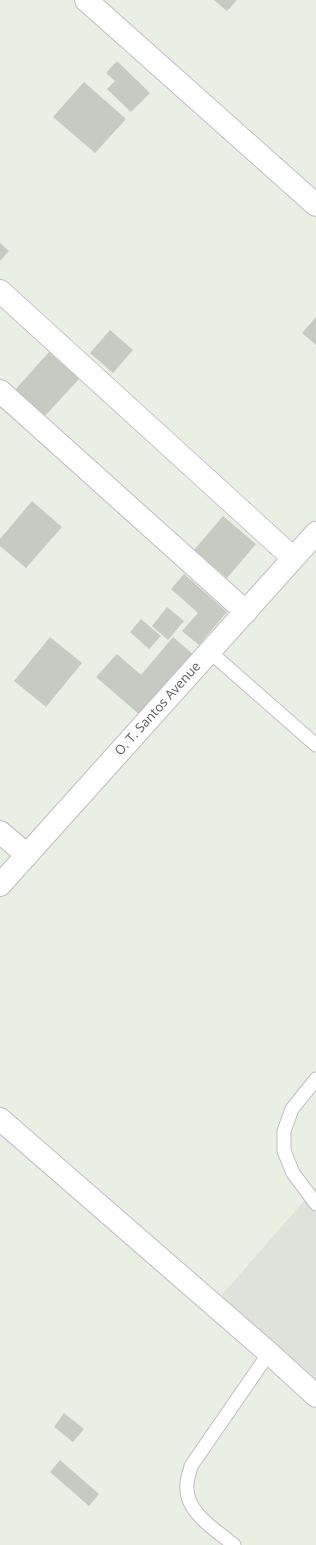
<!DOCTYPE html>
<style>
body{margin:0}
canvas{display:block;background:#eaefe3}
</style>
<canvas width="316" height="1545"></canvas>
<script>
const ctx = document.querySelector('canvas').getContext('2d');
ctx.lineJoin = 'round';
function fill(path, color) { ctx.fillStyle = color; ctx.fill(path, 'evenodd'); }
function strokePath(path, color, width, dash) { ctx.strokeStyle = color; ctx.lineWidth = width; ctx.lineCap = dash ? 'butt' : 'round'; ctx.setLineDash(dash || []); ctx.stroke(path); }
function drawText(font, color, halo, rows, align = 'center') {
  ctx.font = font + ' "Open Sans",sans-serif'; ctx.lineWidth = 3.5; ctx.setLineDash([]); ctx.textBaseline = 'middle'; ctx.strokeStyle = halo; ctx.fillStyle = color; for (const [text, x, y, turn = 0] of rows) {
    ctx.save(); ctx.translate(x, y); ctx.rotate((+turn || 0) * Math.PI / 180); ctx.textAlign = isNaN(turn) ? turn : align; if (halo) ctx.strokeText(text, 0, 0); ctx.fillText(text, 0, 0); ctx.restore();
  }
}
fill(new Path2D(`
 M316,1187v194l-96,-84z`), '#dfe2db');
fill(new Path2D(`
 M214,0h23l-10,11z
 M117,61l33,32 -19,19 -24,-23 8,-8 -9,-8z
 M84,82l42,37 -31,34 -42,-36z
 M0,243l9,8 -9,10z
 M316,317v28l-14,-12z
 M110,330l23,20 -20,23 -23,-20z
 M49,352l30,27 -35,38 -30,-26z
 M32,501l30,26 -36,41 -26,-22v-7z
 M223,516l33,28 -29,34 -33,-28z
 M184,574l43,38 -28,33 -17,-14 16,-18 -27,-24z
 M167,607l17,14 -16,19 -16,-14z
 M141,619l20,17 -12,13 -19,-17z
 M50,637l32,26 -36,44 -32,-26z
 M173,637l21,18 -53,61 -45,-39 21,-23 24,21z
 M64,1413l20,16 -11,13 -19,-15z
 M60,1460l39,34 -10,12 -39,-34z`), '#c6cac0');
const service = new Path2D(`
 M210,652l106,93
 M316,1079l-24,30 -8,22v20l9,22 23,31
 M234,1545c-18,-15 -50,-33 -47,-61 0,-6 3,-12 4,-18l78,-113`);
const minor = new Path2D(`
 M86,0l230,205
 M0,291l293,267
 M0,391l246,221
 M0,832l27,23
 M0,1119l269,234 47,43`);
const tertiary = new Path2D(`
 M0,885l316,-352`);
strokePath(service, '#bfbdc5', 15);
strokePath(minor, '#bfbdc5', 24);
strokePath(tertiary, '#bfbdc5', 24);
strokePath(service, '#fff', 13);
strokePath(minor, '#fff', 22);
strokePath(tertiary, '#fff', 22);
drawText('13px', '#5d5b65', '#fff', [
 ["O. T. Santos Avenue",158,709,-48]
]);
</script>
